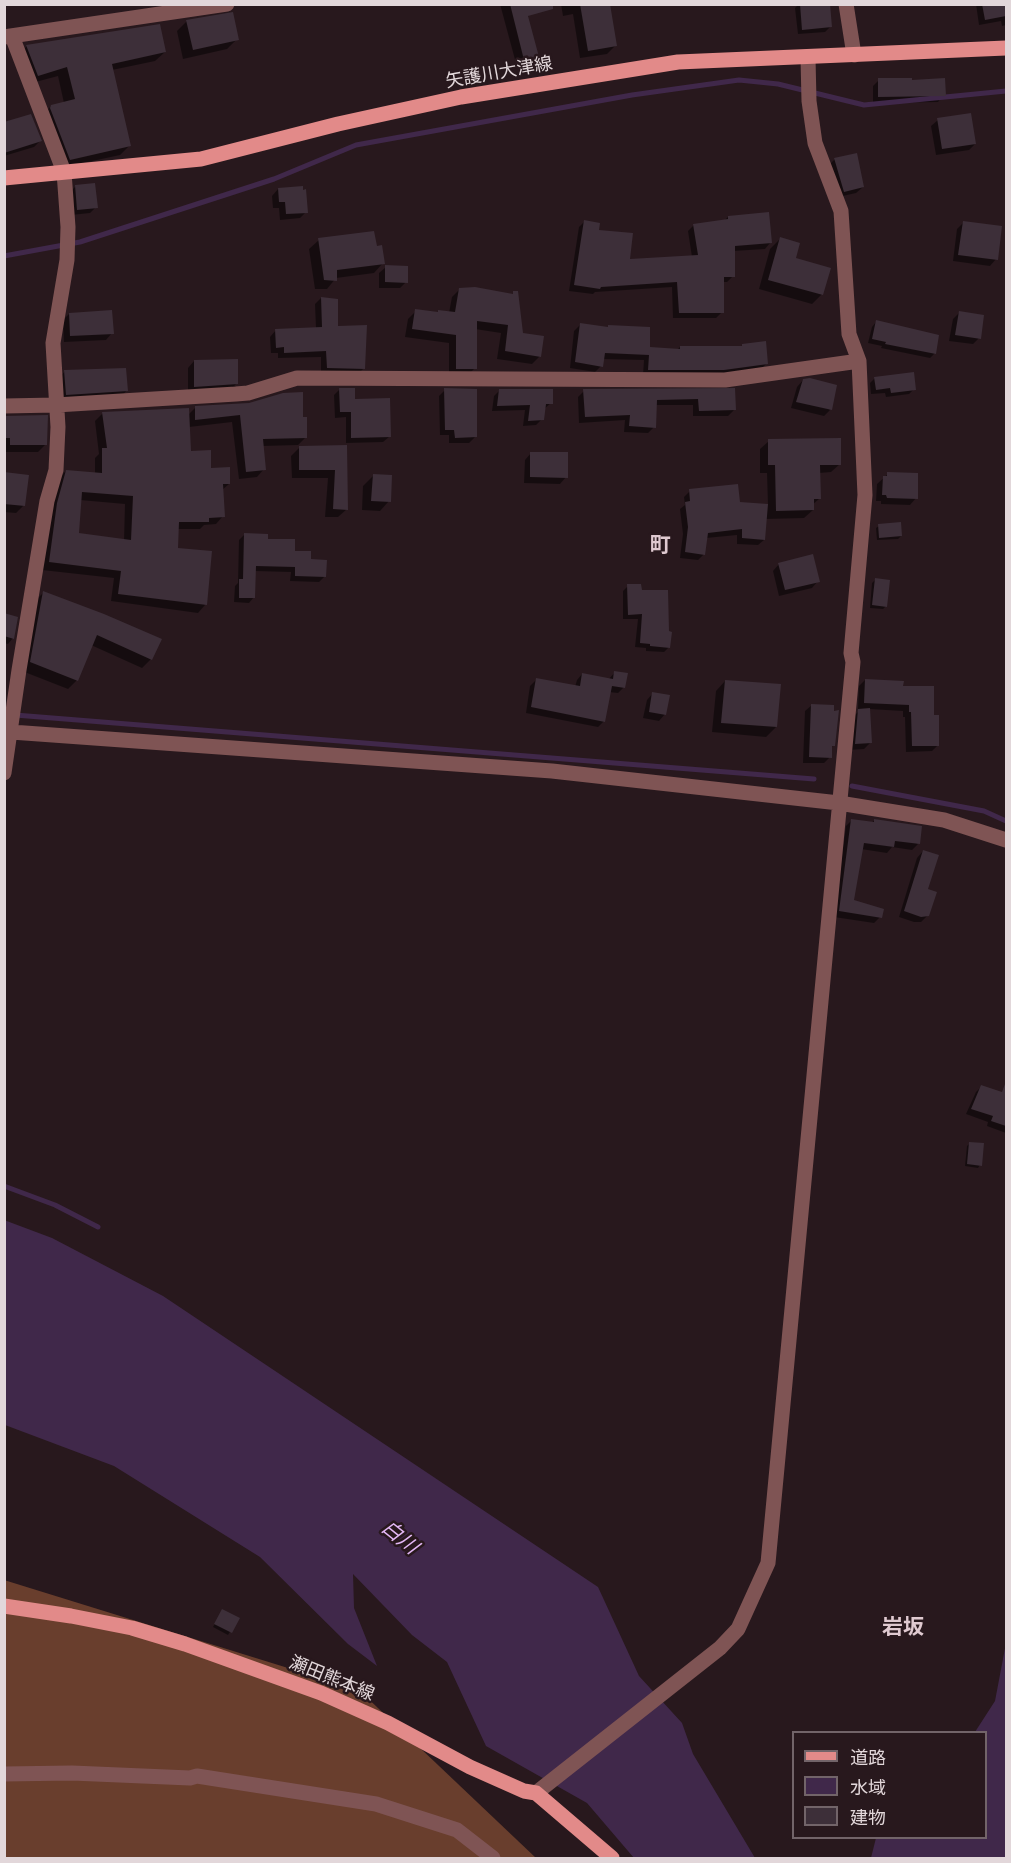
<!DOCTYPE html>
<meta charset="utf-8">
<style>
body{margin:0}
#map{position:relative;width:1011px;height:1863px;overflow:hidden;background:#28181d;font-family:Commissioner,"Noto Sans JP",sans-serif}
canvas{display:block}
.frame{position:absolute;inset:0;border:6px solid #e2d7da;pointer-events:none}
.legend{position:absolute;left:792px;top:1731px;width:195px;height:108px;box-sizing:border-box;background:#28181d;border:2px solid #726469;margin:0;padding:8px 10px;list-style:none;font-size:18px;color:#e2d7da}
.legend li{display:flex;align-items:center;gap:12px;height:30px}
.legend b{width:30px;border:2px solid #726469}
</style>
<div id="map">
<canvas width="1011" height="1863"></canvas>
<div class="frame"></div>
<ul class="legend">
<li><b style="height:8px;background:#e28a89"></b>道路</li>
<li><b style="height:16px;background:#40284a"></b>水域</li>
<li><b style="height:16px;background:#3d2f39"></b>建物</li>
</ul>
</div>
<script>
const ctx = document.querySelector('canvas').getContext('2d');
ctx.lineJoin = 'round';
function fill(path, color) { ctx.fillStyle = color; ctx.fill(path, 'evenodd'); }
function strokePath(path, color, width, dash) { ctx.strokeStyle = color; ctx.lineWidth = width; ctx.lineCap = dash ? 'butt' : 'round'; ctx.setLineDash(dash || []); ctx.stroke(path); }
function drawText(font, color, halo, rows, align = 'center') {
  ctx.font = font + ' Commissioner,"Noto Sans JP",sans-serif'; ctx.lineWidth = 5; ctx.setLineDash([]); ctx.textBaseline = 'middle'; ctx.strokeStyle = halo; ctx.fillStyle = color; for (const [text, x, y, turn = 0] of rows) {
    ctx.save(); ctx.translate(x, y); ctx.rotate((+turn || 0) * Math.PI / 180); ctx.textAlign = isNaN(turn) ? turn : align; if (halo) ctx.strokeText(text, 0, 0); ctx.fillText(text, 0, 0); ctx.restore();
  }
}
fill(new Path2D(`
 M4,1580l355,110 177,168h-531z`), '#693e2d');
fill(new Path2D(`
 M4,1220l48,18 111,58 435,291 41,89 43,47 11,31 62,104h-121l-47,-55 -101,-57 -39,-84 -35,-27 -59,-61 1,34 23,58 -29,-22 -88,-87 -146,-91 -109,-41z
 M1006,1643v215h-135l5,-20h110v-106h-11l20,-31z`), '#40284a');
fill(new Path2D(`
 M500,4h28l2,10 -3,4 10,38 -7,8 -13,3z
 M561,4h45l9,42 -8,8 -27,4 -7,-44 -10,2z
 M799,4h29l2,23 -5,5 -27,2 -3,-26z
 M1006,4v21l-4,1 -1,-5 -22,4 -3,-21z
 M187,21l50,18 -10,10 -44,10 -6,-28z
 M27,46l138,6 -10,9 -43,9 17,76 -9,9 -60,13 -18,-52 9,-10 13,-3 -6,-27 -30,8 -11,-28z
 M879,80l65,15 -6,7 -65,1v-17z
 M938,120l37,24 -6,6 -33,5 -5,-29z
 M4,124l36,17 -6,6 -30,9z
 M835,159l28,28 -7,6 -18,4 -10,-31z
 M75,187l21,20 -6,6 -19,2 -2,-22z
 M278,189l28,23 -6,6 -20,2 -1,-12h-6l-1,-12z
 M728,217l42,26 -5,6 -32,2v25l-6,6h-5v30l-6,6h-43l-1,-31 -77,5 -2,2 -24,-3 10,-64 5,-5 45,38 63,-3 -4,-26 6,-6 31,-5z
 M964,222l32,37 -6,7 -37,-5 4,-32z
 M780,239l42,55 -10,10 -53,-15 11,-40z
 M319,240l56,7 8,16 -9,10 -38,5 -9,11h-12l-6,-40z
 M386,267l20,15 -6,6h-21v-15z
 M460,289l51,7 3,-3 7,41 19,22 -8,8 -35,-5 4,-26 -26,-4v39l-8,8h-18v-33l-44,-6 3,-18 8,-8 33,2 3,-16z
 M321,298l16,30 27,40 -6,6h-37v-17l-43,1v-5h-7l-1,-16 6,-7 40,-2 -1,-24z
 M959,313l20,25 -6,6 -24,-3 4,-22z
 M69,314l43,19 -6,7 -42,2 -1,-22z
 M876,322l59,31 -5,5 -49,-10 1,-2 -14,-3 4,-16z
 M580,325l68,26 29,-1 3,-3h60l3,-2 24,18 -6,6 -44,7 -74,-1 1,-15 -42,-1 -1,7 -6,6 -25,-4 4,-37z
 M194,361l43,22 -7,7 -42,2v-24z
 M65,371l62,19 -6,7 -61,3 -1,-22z
 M875,378l39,11 -5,5 -23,3 -1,-4 -14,1 -1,-11z
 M803,380l27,30 -6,6 -33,-8 6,-21z
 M340,389l49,48 -6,5 -37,1v-26l-11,1 -1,-23z
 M445,390l30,47 -6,6h-20v-8h-9l-1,-39z
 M500,390l51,13 -7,6 -2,10 -6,6 -13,1 2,-16 -33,1 2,-15z
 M734,390v20l-6,6h-35v-11h-38l-1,22 -6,6 -24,-1 1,-12 -46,3 -1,-26 6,-6z
 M195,408l106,10 4,20 -7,7 -36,1 2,23 -7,8 -18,2 -7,-57 -43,5 1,25 39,32 -7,6 1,26 -7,8 -12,1 -4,4h-23v21l28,55 -7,8 -87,-12 3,-23 -72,-8 16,-91 8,-8 29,3v-16l4,-4 -4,-33 8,-8 85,2zM80,500l45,4 -1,37 -47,-6z
 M4,417l42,27 -8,8h-34z
 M769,441l71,23 -9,8 -12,1v26l-7,6 1,5 -9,8 -38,1 -2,21 -6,5 -21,-1v-9l-31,3 -2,16 -6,6 -18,-2 3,-24 -3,-25 5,-4 -1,-8 6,-6 49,12 29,2 -1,-32h-7v-24z
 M300,447h46l1,62 -9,8h-13l3,-39h-36l-1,-22z
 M531,453l35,24 -6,7 -36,-1 1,-23z
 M4,473l19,33 -7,7 -12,-1z
 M888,474l28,24 -6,7 -29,-1v-3h-5l1,-17z
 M373,476l16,25 -9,10 -18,-1 1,-24z
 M879,526l22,10 -3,3 -21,1 -1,-12z
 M244,535l22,5 27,12 16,9 16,15 -6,6 -29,-1 1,-9 -36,-1 -1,26 -5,6 -15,-1 1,-16 3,-3 1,-43z
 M779,564l39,17 -6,7 -33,8 -6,-25z
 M875,580l11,26 -3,3 -13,-1 2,-25z
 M628,586l41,61 -5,5 -18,-1v-3l-11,-1 3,-28h-15v-28z
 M43,593l108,66 -9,9 -51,-23 -14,35 -9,9 -46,-18 12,-69z
 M4,616l9,22 -5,6 -4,-1z
 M615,672l9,15 -6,6 -9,-1 -5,29 -6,6 -72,-14 4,-27 6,-6 39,7 2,-7 5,-6 27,5z
 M865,680l37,7 36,58 -6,6 -26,1 -1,-35h-2v-6l-34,-2 2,33 -7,7 -15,1 4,-33 8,-8h-3l1,-23z
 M725,681l51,46 -10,10 -54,-5 4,-41z
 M653,693l12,21 -6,7 -16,-3 4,-18z
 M812,705l22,40 -4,3v9l-6,6h-21l2,-52z
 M852,820l19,3 4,-3 43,24 -6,6 -20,-3 -5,6 -26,-4 -9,53 28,15 -6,6 -40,-6 12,-91z
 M923,851l5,64 -7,7h-7l-15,-5 18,-59z
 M982,1086l24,9v38l-19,-7 1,-4 -22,-8 10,-22z
 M970,1143l10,22 -2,3 -13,-2 2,-20z
 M222,1611l16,8 -10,16 -15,-8z`), '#0007');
strokePath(new Path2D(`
 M4,256l76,-14 194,-63 82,-34 276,-50 107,-15 39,4 86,21 142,-14
 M15,715l799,64
 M852,786l132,25 22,10
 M4,1186l51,19 43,22`), '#40284a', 5);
fill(new Path2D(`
 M510,4h43v5l-25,7 11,41 -15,3z
 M580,4h30l7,42 -29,5z
 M800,4h30l2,23 -30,3z
 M982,4h24v12l-21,4z
 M233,12l6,28 -46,10 -7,-30z
 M160,24l6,28 -54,12 19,82 -61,14 -20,-52 1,-3 24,-6 -8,-32 -29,9 -12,-31z
 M878,78h34v2l33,-2 1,18 -68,1z
 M971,113l5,31 -34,5 -5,-31z
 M31,114l11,27 -38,12v-31z
 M857,153l7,34 -20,5 -10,-34z
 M95,183l3,25 -21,2 -2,-25z
 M303,186v4l3,-1 2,24 -22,1 -1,-12h-6l-1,-14z
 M769,212l3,31 -37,3v31h-11v36h-45l-2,-31 -76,5 -1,2 -26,-4 10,-65 16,3 -1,7 34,3 -3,26 68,-4 -5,-31 35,-5v-3z
 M963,221l39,5 -4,34 -40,-5z
 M374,231l3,15 5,-1 3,19 -48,6v11l-13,-1 -6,-42z
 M780,237l20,6 -4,15 35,10 -8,27 -55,-15z
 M385,265l23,1v17l-23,-1z
 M475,287l38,7v-3h5l5,42 21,3 -3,21 -36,-6 3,-26 -31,-4v48h-21v-34l-44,-6 3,-20 23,3v-2l17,2 4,-24z
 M321,297l17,2v27l29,-1 -2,44 -38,-1 -1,-17 -42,2v-6l-8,1 -1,-19 47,-2z
 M112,310l2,24 -44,2 -1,-23z
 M959,311l25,4 -3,24 -26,-4z
 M876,320l63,15 -3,19 -51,-10 1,-2 -14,-3z
 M580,323l28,4v-2l42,2v24v-4l30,2v-3h62v-2l24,-3 2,23 -44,6h-76l1,-15 -44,-2 -2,14 -28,-5z
 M238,359v25l-44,3v-27z
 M126,368l2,23 -62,4 -2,-25z
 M914,372l2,18 -25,3 -1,-5 -14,2 -2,-13z
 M810,378l27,7 -5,25 -36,-8 7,-23z
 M339,388h16v11l35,-1 1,39 -40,1v-26h-11z
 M444,388l33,1v48l-22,1 -1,-8h-9z
 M735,388l1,22 -37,1 -1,-12 -41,1 -1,28 -27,-2 1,-11 -45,2 -2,-28z
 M499,389h54v15h-7l-2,16 -16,1 2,-16 -33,1z
 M303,392v25h4v21l-44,1 3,31 -20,2 -6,-57 -45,5v-14l54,-3 34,-10z
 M189,408l2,43 20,-1v18l19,-1v17h-7l2,33 -16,1v4h-30l-1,26 34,3 -5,54 -89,-11 3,-23 -72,-9 8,-59 9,-33 36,3v-25h5l-5,-36zM82,492l51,4 -2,44 -52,-7z
 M48,415l-1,30h-37v-7h-6v-22z
 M841,438v27h-21l1,34h-7v11l-38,1 -1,-46h-7v-26z
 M347,445l1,65 -15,-1 2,-39h-36v-24z
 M530,452h38v26l-38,-1z
 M4,472l25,3 -4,31 -21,-2z
 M887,472l31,1v26l-31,-1 -1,-3h-4l1,-19h4z
 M373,474l19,1 -1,27 -20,-1z
 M738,484l2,18 28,2 -3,36 -23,-2v-9l-34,4 -3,22 -20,-3 3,-25 -3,-25 5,-1 -1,-12z
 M901,522l1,14 -23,2 -1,-14z
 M244,533l24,1v5h27v12h16v8l16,1 -1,17 -31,-1v-9l-39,-1 -1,32h-16v-19h4z
 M813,554l7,28 -35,8 -7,-27z
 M875,578l15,2 -3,27 -15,-2z
 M627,584h14l1,6h26l1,41 3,1 -2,16 -20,-2v-2l-10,-1 2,-29 -14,1z
 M43,591l61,23 58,25 -10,21 -55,-25 -19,46 -48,-19z
 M4,613l14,4 -4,22 -10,-3z
 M614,671l14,2 -3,15 -13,-2 -7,36 -74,-15 5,-29 44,8 2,-13 31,6z
 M865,679l39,2 -1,5h31v29h5v31h-27l-1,-34h-2v-7l-45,-2z
 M725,680l56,4 -4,43 -56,-4z
 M652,692l18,3 -4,20 -17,-3z
 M811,704l23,1v6l5,-1 -4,36h-3v12l-23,-1z
 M870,708l2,35 -17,1 3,-35z
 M851,819l23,3v-3l48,7 -2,18 -25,-3 -1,6 -30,-4 -10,57 30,9 -2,9 -43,-7z
 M923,850l16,5 -11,34 9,3 -8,24 -8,1 -17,-6z
 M1005,1084h1v42l-15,-5 2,-5 -22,-7 10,-24 21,7z
 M969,1142l15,1 -2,23 -15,-2z
 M222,1609l18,9 -8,15 -18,-9z`), '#3d2f39');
strokePath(new Path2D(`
 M846,4l8,51
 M4,37l223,-33
 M4,406l52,-1 180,-11 12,-1 49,-15 428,2 134,-19
 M11,732l541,39 287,32 105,17 62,20
 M4,773l15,-103 28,-169 9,-31 2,-43 -5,-84 14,-83 1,-33 -4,-55 -52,-136
 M4,1774l68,-1 118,5 7,-2 179,28 81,26 36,28
 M536,1793l184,-145 18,-19 30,-66 85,-901 -2,-9 14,-158 -6,-134 -10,-27 -8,-123 -26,-68 -6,-42 -1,-43`), '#7f5454', 15);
strokePath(new Path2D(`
 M4,178l197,-19 137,-35 123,-27 217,-35 328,-14
 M4,1606l67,10 61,12 53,16 136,49 67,30 82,44 54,24 12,2 76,65`), '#e28a89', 15);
drawText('18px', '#e2d7da', '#28181d', [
 ["矢護川大津線",499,72,-10],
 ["瀬田熊本線",332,1678,22]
]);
drawText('italic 20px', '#e3b7f5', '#28181d', [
 ["白川",400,1537,39]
]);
drawText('bold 21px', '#dfc9d0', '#28181d', [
 ["町",660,545],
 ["岩坂",903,1627]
]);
</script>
